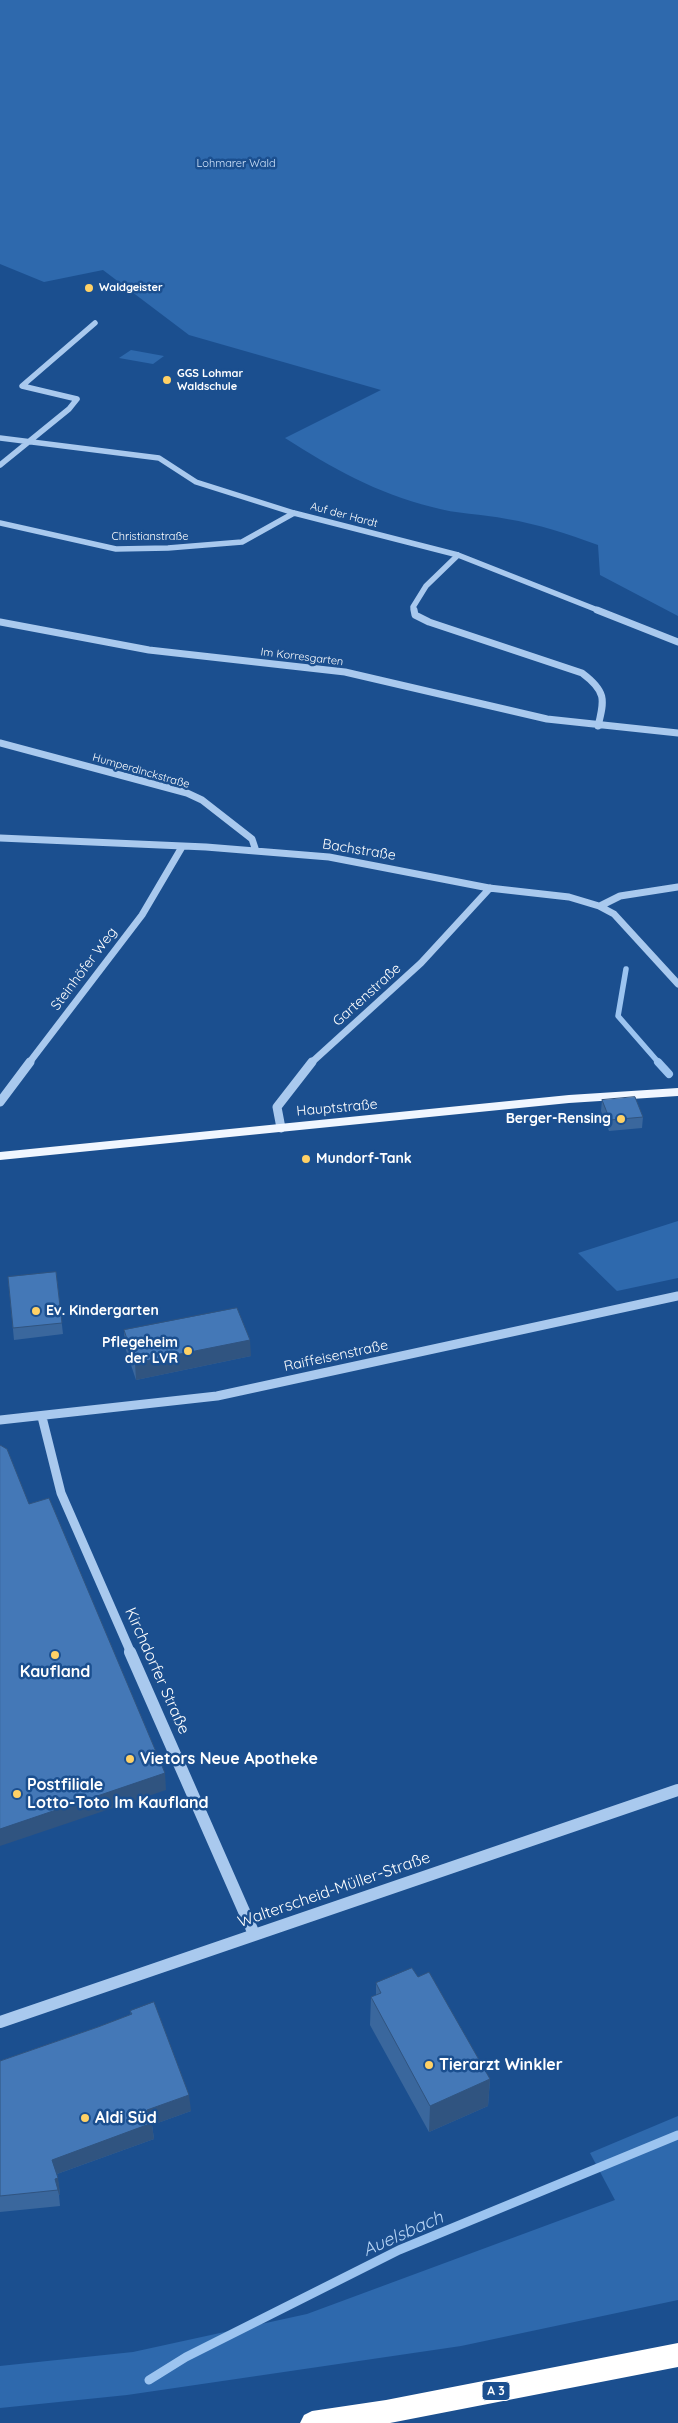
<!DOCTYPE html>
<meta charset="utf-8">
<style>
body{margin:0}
canvas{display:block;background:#1b4f8f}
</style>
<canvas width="678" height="2423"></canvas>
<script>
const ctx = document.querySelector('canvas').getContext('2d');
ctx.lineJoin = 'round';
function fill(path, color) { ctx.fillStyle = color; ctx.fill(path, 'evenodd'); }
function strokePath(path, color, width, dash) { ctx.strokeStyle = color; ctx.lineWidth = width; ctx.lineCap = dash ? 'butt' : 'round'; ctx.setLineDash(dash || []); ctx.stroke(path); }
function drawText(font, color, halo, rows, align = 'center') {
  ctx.font = font + ' Quicksand,sans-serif'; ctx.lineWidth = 5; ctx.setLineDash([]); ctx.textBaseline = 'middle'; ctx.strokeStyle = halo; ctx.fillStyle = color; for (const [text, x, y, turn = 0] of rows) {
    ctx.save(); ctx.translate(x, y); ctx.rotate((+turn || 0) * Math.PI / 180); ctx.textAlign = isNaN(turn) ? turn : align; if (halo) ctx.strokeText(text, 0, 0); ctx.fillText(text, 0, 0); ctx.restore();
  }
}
fill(new Path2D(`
 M0,0h678v616l-78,-41 -2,-30c-30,-11 -60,-21 -91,-26 -25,-5 -51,-5 -75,-12 -56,-14 -100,-39 -147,-69l96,-48 -192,-55 -86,-65 -59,12 -44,-18z
 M131,350l33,6 -11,8 -34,-6z
 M678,1221v57l-61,13 -39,-38z
 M678,2116v184l-217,46 -334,49 -127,13v-42l133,-14 174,-38 308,-114 -25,-47z`), '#2e69ad');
strokePath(new Path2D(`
 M626,969l-8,47 41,47`), '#9cc4f0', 5.5);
strokePath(new Path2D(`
 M658,1062l11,12`), '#9cc4f0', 8);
strokePath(new Path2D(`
 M149,2380l37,-23 213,-107 279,-115`), '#9cc4f0', 9);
strokePath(new Path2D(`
 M0,438l159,20 37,24 98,31 164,42 142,56
 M0,465l69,-56 8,-10 -55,-13 73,-63
 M0,523l116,26 52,-1 74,-6 52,-29
 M414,611l-1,-4 13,-21 32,-31`), '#a9c9ee', 5.5);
strokePath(new Path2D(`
 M414,610l1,5 14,7 153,51c24,18 23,26 16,53
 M597,610l81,32
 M0,622l149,28 196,22 202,47 131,14
 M0,743l187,50 15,7 50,39 4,12
 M0,838l206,9 123,10 160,31 80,9 30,9 15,8 64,70
 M600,906l20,-10 58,-9
 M29,1063l113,-148 40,-68
 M311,1063l110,-100 69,-75`), '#a9c9ee', 7);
strokePath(new Path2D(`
 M0,1102l30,-40
 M281,1128l-4,-21 35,-45
 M42,1417l19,76 70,160
 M0,1420l217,-24 461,-100`), '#a9c9ee', 9);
strokePath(new Path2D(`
 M130,1652l124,282
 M0,2022l678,-232`), '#a9c9ee', 12);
fill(new Path2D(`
 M678,1088v8l-109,7 -569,57v-8l569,-57z`), '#f0f6ff');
fill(new Path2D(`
 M678,2343v24l-288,56h-90l4,-8 8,-4 74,-11z`), '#fff');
fill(new Path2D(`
 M602,1100l41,17 -1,11 -33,3 -8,-20z
 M56,1272l7,62 -49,6 -6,-63z
 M124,1330l127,26 -115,24 -11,-33z
 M418,1977l72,102 -2,27 -59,26 -59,-107 1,-28 5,-2v-12z
 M130,2011l61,100 -39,14 2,14 -97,35 3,20 -1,1 1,11 -60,6v-151l98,-34 33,-12z`), '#3a679d');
fill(new Path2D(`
 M250,1340l1,16 -115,24 -1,-17z
 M165,1773l1,17 -166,56v-17z
 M490,2079l-2,27 -59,26 1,-26z
 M189,2095l2,16 -39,14 2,14 -100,36 -2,-15 95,-50z
 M58,2178l2,16 -1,1 -4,-16z`), '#305480');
const building = new Path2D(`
 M635,1097l8,20 -33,3 -8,-20z
 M56,1272l6,51 -49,5 -5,-51z
 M237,1308l13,32 -115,23 -11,-33z
 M0,1445l7,4 22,55 20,-6 116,275 -165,56z
 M412,1968l6,9 11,-5 61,107 -60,27 -59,-109 10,-4 -5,-10z
 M154,2002l35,93 -42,15 5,13 -100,37 6,18 -3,1 3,11 -58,6v-135l98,-34 34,-13 -2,-3z`);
fill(building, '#4478b7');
strokePath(building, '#305480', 1);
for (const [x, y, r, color] of [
 [89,288,5,"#ffd166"],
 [167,380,5,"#ffd166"],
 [621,1119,5,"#ffd166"],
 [306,1159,5,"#ffd166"],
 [36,1311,5,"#ffd166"],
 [188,1351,5,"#ffd166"],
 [55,1655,5,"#ffd166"],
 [130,1759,5,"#ffd166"],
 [17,1794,5,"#ffd166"],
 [429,2065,5,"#ffd166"],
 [85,2118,5,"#ffd166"]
]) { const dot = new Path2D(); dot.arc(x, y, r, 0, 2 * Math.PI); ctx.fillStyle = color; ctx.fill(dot); strokePath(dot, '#1b4f8f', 2); }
drawText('11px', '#cfe3fa', '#1b4f8f', [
 ["Lohmarer Wald",236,164]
]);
drawText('bold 11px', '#fff', '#1b4f8f', [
 ["Waldgeister",99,288],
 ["GGS Lohmar",177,374],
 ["Waldschule",177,387]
], 'left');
drawText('11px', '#fff', '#1b4f8f', [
 ["Auf der Hardt",344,515,15],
 ["Christianstraße",150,537],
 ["Im Korresgarten",302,657,7],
 ["Humperdinckstraße",141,771,16]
]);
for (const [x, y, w] of [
 [496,2391,28]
]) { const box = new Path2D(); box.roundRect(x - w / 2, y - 9.5, w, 19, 4); ctx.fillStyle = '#1b4f8f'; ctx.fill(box); strokePath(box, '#fff', 1); }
drawText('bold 12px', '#fff', null, [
 ["A 3",496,2391]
]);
drawText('14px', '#fff', '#1b4f8f', [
 ["Bachstraße",359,850,9],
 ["Steinhöfer Weg",84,969,-53],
 ["Gartenstraße",367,995,-42],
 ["Hauptstraße",337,1108,-5],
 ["Raiffeisenstraße",336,1356,-12]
]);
drawText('bold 14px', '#fff', '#1b4f8f', [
 ["Berger-Rensing",611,1119],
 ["Mundorf-Tank",316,1159,"left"],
 ["Ev. Kindergarten",46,1311,"left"],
 ["Pflegeheim",178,1343],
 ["der LVR",178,1359]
], 'right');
drawText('16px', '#fff', '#1b4f8f', [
 ["Kirchdorfer Straße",157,1671,66],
 ["Walterscheid-Müller-Straße",334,1890,-19]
]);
drawText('bold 16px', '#fff', '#1b4f8f', [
 ["Kaufland",55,1672,"center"],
 ["Vietors Neue Apotheke",140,1759],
 ["Postfiliale",27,1785],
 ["Lotto-Toto Im Kaufland",27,1803],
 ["Tierarzt Winkler",439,2065],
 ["Aldi Süd",95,2118]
], 'left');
drawText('italic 18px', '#b5d3f5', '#1b4f8f', [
 ["Auelsbach",403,2234,-24]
]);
</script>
